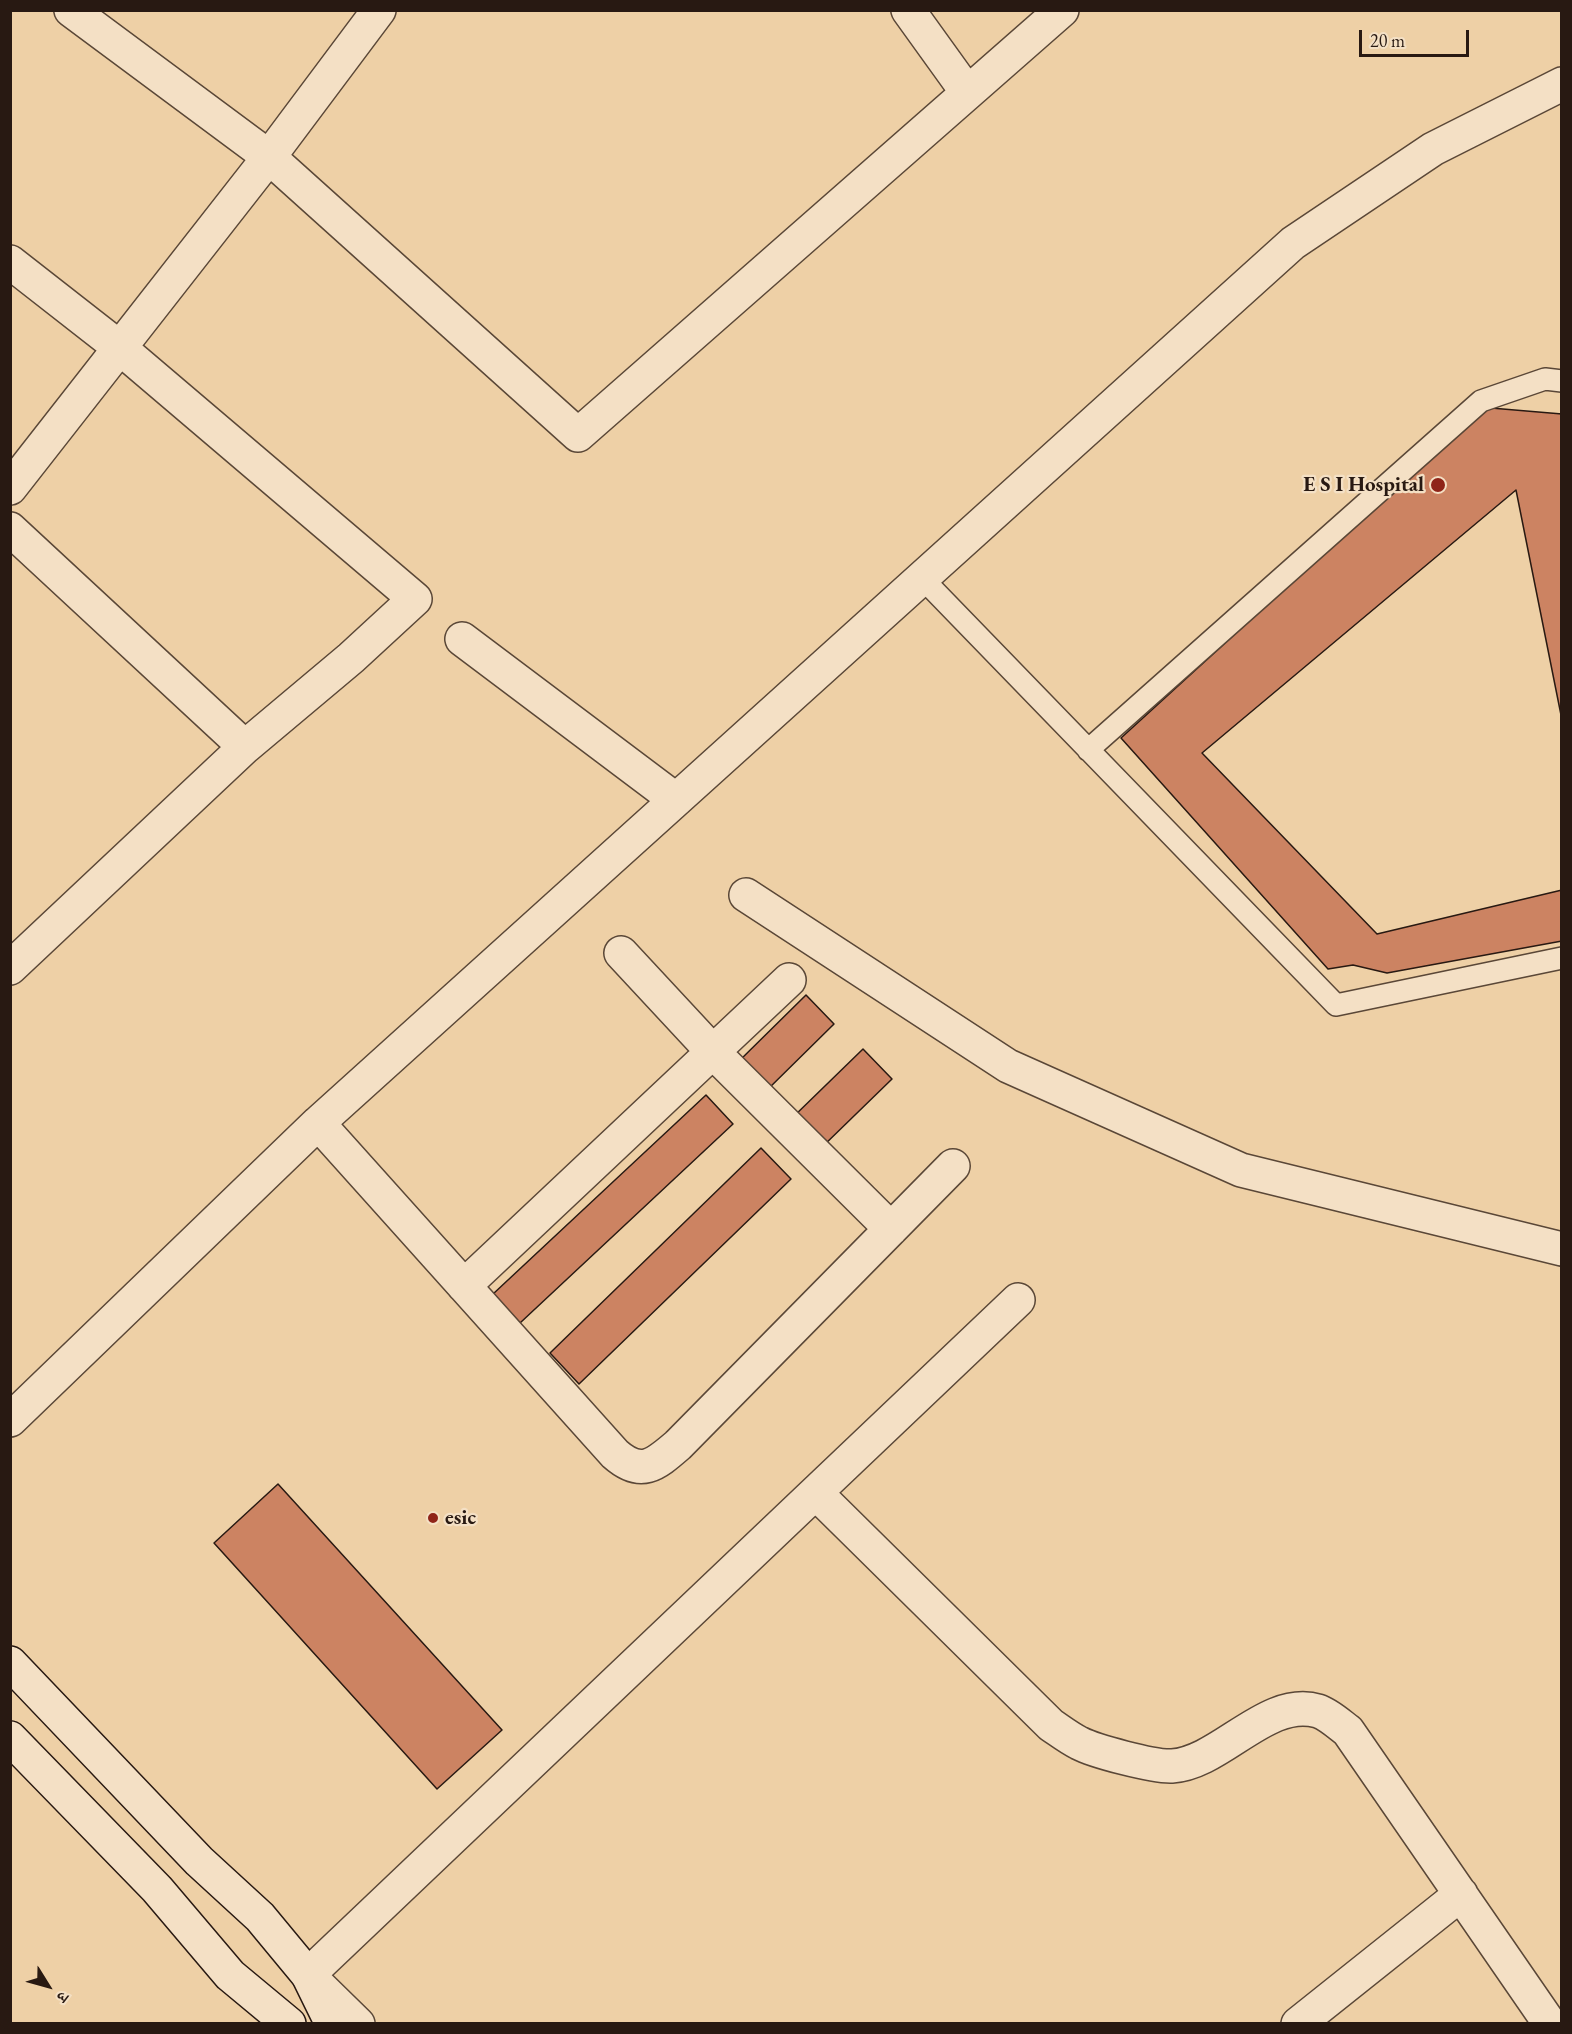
<!DOCTYPE html>
<meta charset="utf-8">
<style>
body{margin:0}
#map{position:relative;width:1572px;height:2034px;overflow:hidden;background:#eed0a6;font-family:"EB Garamond","Noto Serif Devanagari",serif}
canvas{display:block}
.frame{position:absolute;inset:0;border:12px solid #281912;pointer-events:none}
.north{position:absolute;left:18px;top:1956px;width:60px;height:60px;-webkit-text-stroke:4px #f4e0c5;paint-order:stroke;rotate:127deg;font-size:16px;font-weight:700;line-height:24px;text-align:center;color:#281912}
.north::after{content:'';display:block;margin:auto;width:21px;height:27px;background:#281912;clip-path:polygon(50% 0,100% 100%,50% 72%,0 100%)}
.scale{position:absolute;left:1359px;top:30px;width:110px;height:27px;box-sizing:border-box;border:3px solid #281912;border-top:0;padding-left:8px;font-size:18px;line-height:21px;white-space:nowrap;color:#281912;-webkit-text-stroke:4px #f4e0c5;paint-order:stroke}
</style>
<div id="map">
<canvas width="1572" height="2034"></canvas>
<div class="frame"></div>
<div class="north">उ</div>
<div class="scale">20 m</div>
</div>
<script>
const ctx = document.querySelector('canvas').getContext('2d');
ctx.lineJoin = 'round';
function fill(path, color) { ctx.fillStyle = color; ctx.fill(path, 'evenodd'); }
function strokePath(path, color, width, dash) { ctx.strokeStyle = color; ctx.lineWidth = width; ctx.lineCap = dash ? 'butt' : 'round'; ctx.setLineDash(dash || []); ctx.stroke(path); }
function drawText(font, color, halo, rows, align = 'center') {
  ctx.font = font + ' "EB Garamond",serif'; ctx.lineWidth = 4.5; ctx.setLineDash([]); ctx.textBaseline = 'middle'; ctx.strokeStyle = halo; ctx.fillStyle = color; for (const [text, x, y, turn = 0] of rows) {
    ctx.save(); ctx.translate(x, y); ctx.rotate((+turn || 0) * Math.PI / 180); ctx.textAlign = isNaN(turn) ? turn : align; if (halo) ctx.strokeText(text, 0, 0); ctx.fillText(text, 0, 0); ctx.restore();
  }
}
const building = new Path2D(`
 M1491,408l71,6v306l-46,-230 -314,263 175,181 185,-44v51l-175,32 -34,-8 -25,4 -207,-231 355,-324z
 M806,995l28,29 -71,70 -28,-29z
 M863,1049l29,30 -73,71 -29,-30z
 M706,1095l27,29 -213,199 -27,-29z
 M761,1148l30,31 -212,205 -29,-31z
 M278,1484l224,246 -65,59 -223,-246z`);
fill(building, '#cc8362');
strokePath(building, '#281912', 1.5);
const service = new Path2D(`
 M922,578l414,427 226,-47
 M1088,750l393,-349 64,-22 17,2`);
const minor = new Path2D(`
 M71,10l198,147 309,278 484,-425
 M908,10l59,82
 M10,262l110,86 295,251 -64,59 -106,89 -235,221
 M10,488l259,-331 110,-147
 M10,529l235,218
 M462,639l214,161
 M746,895l262,171 233,104 321,79
 M621,953l92,99 178,177
 M318,1123l297,331c26,23 40,11 63,-9l275,-279
 M464,1286l325,-306
 M10,1420l308,-297 975,-880 140,-94 129,-65
 M816,1493l235,232c9,6 18,13 28,18 15,8 75,24 93,23 49,-3 95,-70 146,-55 10,3 22,14 30,20l202,293
 M308,1975l710,-675
 M1298,2024l163,-130`);
const tertiary = new Path2D(`
 M311,1978l47,46`);
const secondary = new Path2D(`
 M10,1663l189,198 61,56 48,58 24,49
 M10,1738l147,151 73,86 59,49`);
strokePath(service, '#5a4737', 24);
strokePath(minor, '#5a4737', 36);
strokePath(tertiary, '#5a4737', 36);
strokePath(secondary, '#281912', 36);
strokePath(service, '#f4e0c5', 21);
strokePath(minor, '#f4e0c5', 33);
strokePath(tertiary, '#f4e0c5', 33);
strokePath(secondary, '#f4e0c5', 33);
for (const [x, y, r, color] of [
 [1438,485,8,"#8f2418"],
 [433,1518,6,"#8f2418"]
]) { const dot = new Path2D(); dot.arc(x, y, r, 0, 2 * Math.PI); ctx.fillStyle = color; ctx.fill(dot); strokePath(dot, '#f4e0c5', 2); }
drawText('bold 21px', '#281912', '#f4e0c5', [
 ["E S I Hospital",1424,485],
 ["esic",445,1518,"left"]
], 'right');
</script>
